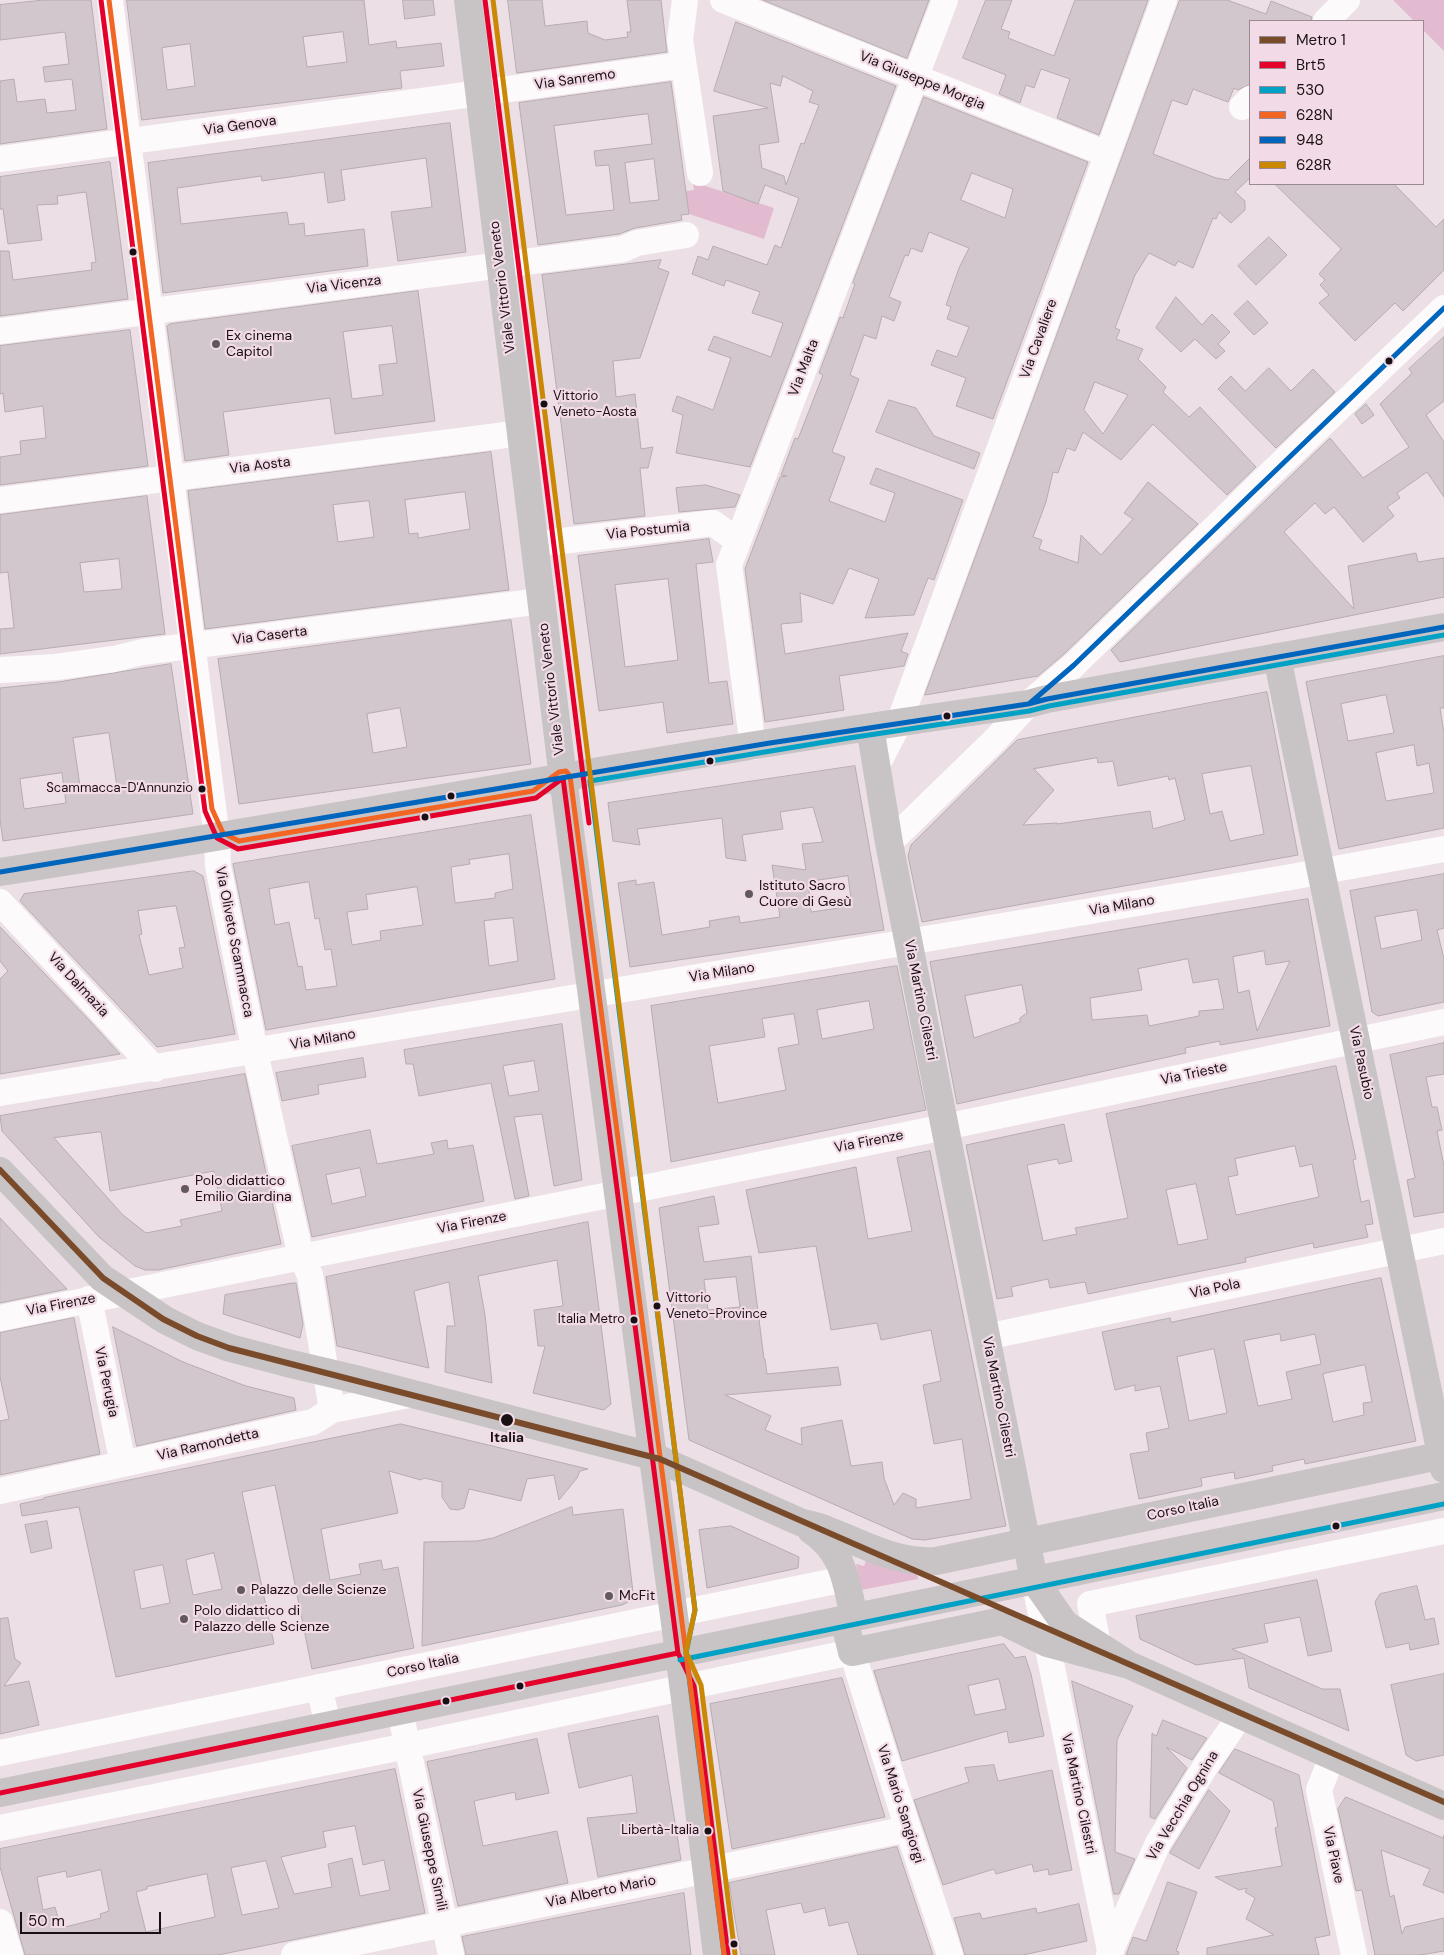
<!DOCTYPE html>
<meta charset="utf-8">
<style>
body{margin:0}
#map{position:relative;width:1444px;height:1955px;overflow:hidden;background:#ece0e6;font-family:"DM Sans",sans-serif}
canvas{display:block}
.legend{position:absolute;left:1249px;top:20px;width:175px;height:165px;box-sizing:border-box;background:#f2dae6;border:1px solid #9b8992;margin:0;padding:6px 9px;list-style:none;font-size:15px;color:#181014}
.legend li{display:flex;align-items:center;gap:10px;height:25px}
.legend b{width:25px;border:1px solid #9b8992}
.scale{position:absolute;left:20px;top:1912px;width:141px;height:22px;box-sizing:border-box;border:2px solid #181014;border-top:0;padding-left:6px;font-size:15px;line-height:18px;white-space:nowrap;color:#181014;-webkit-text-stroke:4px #f2dae6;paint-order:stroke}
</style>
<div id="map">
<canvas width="1444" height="1955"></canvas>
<ul class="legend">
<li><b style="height:6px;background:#7a4b2a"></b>Metro 1</li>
<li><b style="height:6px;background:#e4002b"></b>Brt5</li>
<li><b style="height:6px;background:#01a1c5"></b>530</li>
<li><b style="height:6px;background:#f26522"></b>628N</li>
<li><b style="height:6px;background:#0065bd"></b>948</li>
<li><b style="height:6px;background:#ca8804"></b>628R</li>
</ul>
<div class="scale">50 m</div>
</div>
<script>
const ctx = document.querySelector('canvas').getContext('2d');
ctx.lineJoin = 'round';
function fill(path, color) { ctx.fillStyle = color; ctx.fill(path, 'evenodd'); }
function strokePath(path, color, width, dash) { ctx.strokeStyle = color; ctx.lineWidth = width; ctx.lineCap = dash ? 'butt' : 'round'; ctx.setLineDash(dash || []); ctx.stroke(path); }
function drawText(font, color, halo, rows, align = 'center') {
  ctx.font = font + ' "DM Sans",sans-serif'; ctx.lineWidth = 4.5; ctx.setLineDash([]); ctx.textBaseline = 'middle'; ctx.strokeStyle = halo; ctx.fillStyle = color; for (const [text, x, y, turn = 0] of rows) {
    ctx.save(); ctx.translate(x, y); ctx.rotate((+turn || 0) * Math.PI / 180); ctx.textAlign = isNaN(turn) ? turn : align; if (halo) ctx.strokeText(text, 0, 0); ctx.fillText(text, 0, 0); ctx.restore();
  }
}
fill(new Path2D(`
 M1393,0h51v51l-21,-21v-9h-9z
 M693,182l81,26 -10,31 -75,-25 -3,-23 8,-1z
 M867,1558l50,13 1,8 -57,11 -5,-26 8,2z`), '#e3bbd0');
const building = new Path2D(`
 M44,0h47l16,129 -107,15v-63l14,-2 3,23 28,-3 2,14 29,-3 -4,-31 -27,3 -2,-15 26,-3 -4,-32 -65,8v-35z
 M127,0h237l5,45 27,-4 1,7 44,-5 3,23 -44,5 2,17 -260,32zM343,32l4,30 -40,5 -4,-30zM190,44l5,42 -28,4 -5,-42z
 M403,0h30l2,15 -30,4z
 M508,0h34l3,26 42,-5 1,12 17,7 23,-3 -1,-5h4l-4,-32h34l6,52 -150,21z
 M763,0h166l-22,58z
 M986,0h26l-11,29 9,3 -2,6 46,18 21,-56h73l-49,135 -42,-17 13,-39 -29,-10 -7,19 -8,-3 -6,18 -21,-9 7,-19 -43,-17z
 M1180,0h47l39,14 5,-13 41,16 -1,4h-61v63l-12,6 -4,-2 -6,14 -35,-13 -6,16 -15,-5 -19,54 63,24 12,2 22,-22v20l-15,14 10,9v9l-14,13 -12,-11 -3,7 -3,-1 -20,50 -15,-7 -3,5 -26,-13 -14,22 -20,53 5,2 -4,9 27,10 -5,10 28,28 -3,5 26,25 11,-10 56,60 -29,28 -74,-71 -32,36 -38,-28 -8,19 -8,-3 -9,25 -5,-1 -7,30 -13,35 9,3 -3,9 39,14 3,-28 20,20 32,-36 -9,-6 24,-31 50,42 -134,130 -26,22 -113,19zM1095,382l33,13 -25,39 -19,-24z
 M736,22l160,64 -146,381 -74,-14 7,-38 -11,-4 5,-15 36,14 18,-52 -23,-8 6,-14 57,21 12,-34 -31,-10 8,-21 -34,-12 -2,6 -32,-12 6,-18 10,4 5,-14 54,19 8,-20 6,3 18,-50 -34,-13 -7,19 -35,-13 -10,-75 55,-8 -54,-17zM783,76l30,15 -4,11 10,3 -15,39 -3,-1 -15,42 -2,-9 -22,-8 -3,-23 20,-3 -9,-59 10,3z
 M671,82l18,132 -8,1 1,5 -47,8 -16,6 -81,11 -19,-142zM648,114l4,30 -58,7 2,15 13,-1 5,45 -48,5 -12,-89zM654,159l5,41 -29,3 -5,-40z
 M924,97l164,65 -95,257 -37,-13 10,-28 -35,-13 6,-15 20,7 12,-30 -22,-8 4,-12 -5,-2 13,-37 10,-20 -40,-16 -7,20 -11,-4 -3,8 -3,-1 -16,42 12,5 -7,19 -12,-5 -6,23 -12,-4 -14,40 9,4 -27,73 13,5 -16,44 56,21 10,-29 -25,-9 6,-16 87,32 -29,80 -6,-2 -14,37 -49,3 14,-39 -30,-11 -16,36 -33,-11 2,29 -21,2 4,30 123,-21 -7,18 7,3 -4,12 -65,10 5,34 -79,12 -20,-153 35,-92 7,-1 -6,-1 14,-37 3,1 25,-64 -4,-2 21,-56 3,1 12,-34 -2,-1zM972,173l41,16 -8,29 -44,-18z
 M450,123l16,129 -68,9 -7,-49 41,-5 -6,-49 -85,12 4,30 -17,3 -4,-31 -62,9 -1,-5 -84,12 4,36 106,-12 2,13 15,-2 1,13 59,-7 4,37 -205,27 -15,-130z
 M110,162l18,137 -128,17v-65h9l4,29 79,-10 -1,-7 5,-1 -10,-70 -29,4 1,8 -21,1 5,35 -34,4 -5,-35h-3v-32z
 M1275,184h119l42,43 8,-8v51l-41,41 -8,-8 -40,38 -36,-38 10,-8 -9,-10 5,-5 -6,-6 22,-25z
 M1269,237l18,18 -31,30 -18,-19z
 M661,260l-3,8 11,4 -29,86 -27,3 3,36 19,-3 6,55 12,-2 -5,21h-8l5,48 -71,8 -32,-249z
 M418,291l17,130 -100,13 -5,-36 -107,14 6,43 -44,6 -17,-127 -1,-8 3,-2zM392,326l5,37 -18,2 4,30 -31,4 -9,-67z
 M1176,297l26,28 10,-11 18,18 -12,12 7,7 -9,8 -21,-20 -14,13 -25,-24z
 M1248,301l20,22 -14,12 -20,-21z
 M130,330l18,136 -148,19v-28l21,-3 -1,-13 26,-3 -3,-32 -38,6 -2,-19 -3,1v-48z
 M1444,337v64l-18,14 18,27v55l-17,-25 -30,21 3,5 -13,9 7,9 -31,26 -29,-35 -9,7 -10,-11 -31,29 70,77 -6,-43 68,-13 2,9 26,-4v39l-324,65 -9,-12 219,-212 33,40 46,-31 -29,-43 32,-31 -3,-4z
 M1269,368l22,23 22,-22 22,23 -59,56 -58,-59 13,-13 14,15z
 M889,400l27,8 18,28 46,17 -6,16 -98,-37z
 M1366,404l8,11 -12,9 -7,-10z
 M491,452l18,138 -304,39 -17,-138zM465,492l5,37 -52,9v-5l-9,1 -4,-34zM369,501l5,36 -36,5 -5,-37z
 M706,485l34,10 -5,12 -56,5 -3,-24z
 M147,496l18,138 -165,20v-25l14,-1 -6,-56 -8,1v-58zM119,559l3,30 -38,3 -4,-29z
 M709,539l4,23 -17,2 13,119 18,-2 6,43 -66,9 -4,-31 -64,9 -21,-155zM668,579l10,81 -53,7 -10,-82z
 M511,620l20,144 -292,40 -21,-145zM400,708l7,39 -34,6 -6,-39z
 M1444,656v52h-4l4,25v95l-105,21 -33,-167zM1386,695l8,38 -46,8 -7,-37zM1414,745l3,21 12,-3 5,30 -48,8 -10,-48z
 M171,664l22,150 -190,27 -3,-21v-132l58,-6zM109,733l8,54 -36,6 -8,-55zM62,773l4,30 -42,6 -4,-30z
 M1267,692l31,163 -376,67 -14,-66 3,-11 106,-105zM1097,758l1,5 15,-2 5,25 50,-10 1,4 6,-2 10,42 -32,9 -3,-18 -93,13v-1l-34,2 31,-35 -20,-21zM1251,766l13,68 -34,7 -8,-30 -12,3 -8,-40z
 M855,766l29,164 -254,37 -12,-84 18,-3v5l18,-3 8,53 48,-8 -1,-6 30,-5 1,7 40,-6 -8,-52 34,5 -4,-26 21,-2 -10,-35 -33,5 3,17 -41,6 4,26 -20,-3 -4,-40 -85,11 3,16 -27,-4 -5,-38zM848,876l4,30 -41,6 -3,-30z
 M531,815l24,164 -289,51 -33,-166zM509,854l4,35 -18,4v5l-40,5 -4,-36 19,-3 -1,-4zM309,882l6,37 4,-1 6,32 6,-1 6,37 -31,4 -4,-24 -4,1 -9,-45 -14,3 -6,-36zM417,887l6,38 -43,6 1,9 -29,5 -5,-33 21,-3 -2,-14zM513,918l5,43 -29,5 -5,-45z
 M194,871l9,5 32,158 -78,13 -137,-146 4,-7zM176,906l9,41 -6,1 4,20 -34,7 -10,-40 3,-1 -4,-23z
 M1444,874v54l-7,2 7,29v43l-66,14 -6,-4 -22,-121zM1417,910l5,30 -41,9 -6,-32z
 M1308,899l22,127 -110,19v-4l-35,7 1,5 -229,51 -27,-142zM1264,951l2,14 24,-4 -33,70 -8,-41 -11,3 -5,-36zM1188,959l5,24 25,-4 6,30 -25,2v5l-50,10 -2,-11 -55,5 -2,-22 52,-8 -4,-21zM1022,985l5,28 -7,5v4l-46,16 -9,-42z
 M0,927l89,93 31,34 -120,20v-95l8,-8 -8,-10z
 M897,966l29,144 -255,52 -20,-156zM869,1001l5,28 -52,10 -5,-29zM794,1014l5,30 -21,4 8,42 -68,13 -9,-57 56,-9 -3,-18z
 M562,1024l20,156 -28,6 -12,-72 -28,3 15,79 -14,3 -24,-116 -72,13 -6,-32h-7l-2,-14zM534,1061l5,30 -30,5 -6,-30z
 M1444,1043v31l-18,3 6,30h5l5,23 -5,1 7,35v46l-30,5 -7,-37 8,-2 -25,-123z
 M363,1058l3,19 -48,8 1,9 -37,7 -6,-28z
 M1336,1066l20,93 -3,1 8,42 8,-2 4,24 -8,1 3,12 -54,11 -1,-5 -68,15 1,4 -158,32 -3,-12 -35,6 -2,-9 -37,8 2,9 -16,3 -31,-154 98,-21 8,37 -13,3 -2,-5 -30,6 16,76 34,-7 -2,-6 53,-10 -22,-104zM1295,1146l5,21 12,-3 7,33 -83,18 -8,-38 10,-2 -3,-16zM1196,1184l12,55 -30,6 -12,-55z
 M245,1074l36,170 -123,26h-13l-10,-4 -36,-29 -97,-106 -2,-15zM101,1132l9,59 104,-20 8,40 -42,9 2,6 -36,7 -23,-18 -69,-77z
 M370,1130l7,34 57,-10 -3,-11 16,-3 1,9 25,-4 11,56 -172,36 -20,-91zM360,1168l6,28 -34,8 -6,-29z
 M930,1151l76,375 -81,14 -13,-1 -223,-99 -30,-232 55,-12 5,28 -21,3 6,35 47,-6 13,103h1l2,15 71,-7 3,18 -116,10 46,21 -6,14 37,15 -1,-17 41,-8 9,46 31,-4 2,16 10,27 9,-12 13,6v9l55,-9 -9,-60 -28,5 -11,-59 18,-4 -10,-51 -50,10 -4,-17 -46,7 -15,-84 -57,7 -13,-63 110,-23 12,72 44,-8 -15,-73zM736,1277l4,30 -32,3 -4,-30z
 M0,1218l46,49 21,22 -67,14z
 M588,1222l23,182 -7,6 -71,-17 12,-47h-7l-4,-36 29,-4 -6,-46 -79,16 7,39 7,68 -47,-11 2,-46h8l-6,-44 -35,9 15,77 -92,-22 -11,-69z
 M1381,1278l35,163 -111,23 -1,-5 -32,7 1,5 -38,8 -1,-7 -33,6 1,8 -63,13 -9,-45 19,-3 -3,-18 23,-5 -9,-42 -25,5v-6l-20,5 -13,-58 68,-14 1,4zM1280,1334l1,7 34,-7 6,30 -35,8 6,27 -34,7 -14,-65zM1214,1349l13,64 -38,8 -12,-64zM1365,1365l7,37 -9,1 1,12 -31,7 -10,-48z
 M293,1283h3l7,41 -3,14 -77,-24 2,-19z
 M74,1318l26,136 -100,21v-54l9,-2 -9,-42v-44z
 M113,1327l70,35 63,24 48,12 2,12 -159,36z
 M401,1424l187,45 -8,2 -3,7 -18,22 -5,-25 -27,4 -6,22 -52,-12 -5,19 -6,2 -8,-1 -8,-12v-15l-18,-4 -3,2 -32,-9 9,42 -77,16 9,51 31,-6 -2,-10 22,-4 2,10 15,-3 16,81 -102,21 -37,-184 -33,7 32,152 -158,33 -37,-170 -57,9 -2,-12 24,-5v-1zM214,1553l8,36 -29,6 -7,-35zM163,1565l7,38 -29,6 -7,-38z
 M572,1507l1,8 50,-6 10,83 -5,10 -6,3 -200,41 2,-104 53,-1 16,-3z
 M47,1521l5,27 -21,5 -6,-28z
 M731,1526l68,31 -1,11 -91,20 -8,-58z
 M1317,1580l15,71 -24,5 -8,-39 -36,7 4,18 -36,7 90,40h18l9,42 -100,-43 -5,-30 -48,7 -56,-26 -4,-23z
 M1417,1586l8,34 9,-2 5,26 -29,6 -1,-7 -23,5 -11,-46 5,-8z
 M8,1618l7,41 6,4 -17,23 25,-5 10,44 -39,9v-115z
 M1004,1644l11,14 10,-2 6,18 13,62 -35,7 -2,-12 -105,30 -28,-90zM999,1679l7,30 -31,6 -7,-29z
 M1444,1674v81l-28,6 -10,-6 -15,-70z
 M842,1678l43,139 -153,32 -22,-145z
 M1072,1681l61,25 -16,34 -2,112 20,7 -16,35h-5z
 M658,1716l23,144 -83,17 -11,-59 50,-5 -5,-38 -53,13 -11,-54z
 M1163,1720l44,18 -15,22 -26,-13 21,21 -32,51 -5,-2 2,-84 4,3z
 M537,1739l12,54 -33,7 -1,-8 -41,9 9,45 74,-15 11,52 -110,23 -31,-144z
 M1235,1749l64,26 31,160 -15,3 4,17h-112v-7l67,-13 -28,-16 9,-21 -10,-6 2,-4 -8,2 -24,-13 67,-11 -7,-38 3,-1 -5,-26 -54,-28z
 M994,1765l4,16 54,-11 20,100 -23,5 -1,-6 -14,3 -2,-8 -36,10 -2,-5 -51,16 -29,-85 55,-18 -4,-14z
 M395,1769l30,144 -207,42h-193l-25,-88v-18zM355,1826l8,39 21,-5 6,30 -30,6 -8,-38 -24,6 4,23 -38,7 -13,-37 45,-10 -3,-15zM266,1861l13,47 -37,7 -11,-47zM101,1870l8,41 -9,3 1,4 -40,10 -6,-21 -12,3 -6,-33 29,-6 1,6zM207,1874l8,43 -69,15 -10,-40 11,-3v-2z
 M1209,1790l21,21 -31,58 -29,-16z
 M1346,1797l97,41 1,-3v58l-21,-8 7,-16 -49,-19 9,47 4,-2 8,39 3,-7 39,-9v33l-24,4h-45l-13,-65 -6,1 -18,-82z
 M897,1847l36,108h-75l-10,-33 -19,4 -4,-18 -21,5 -3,-10 -35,7 9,45h-34l-12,-72z
 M1168,1882l29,10 -21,59 3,1 -1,3h-52l7,-18 13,4z
 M684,1893l7,62h-225l-4,-18z
 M1079,1904l8,37 -64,14h-58l-11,-37 26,-5 2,6 54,-11 1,5z`);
fill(building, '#d1c7cc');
strokePath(building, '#b6acb1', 1);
strokePath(new Path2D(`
 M110,0l107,838 1,28 37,186 46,205 9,18 22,135
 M685,0l-5,40 20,133
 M723,0l384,154
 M1326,21l21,-21
 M1242,107l8,-8
 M0,159l683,-94
 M0,331l623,-82 14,-6 49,-8
 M0,500l521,-67
 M553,542l160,-19 25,18
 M0,670l56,-3 58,-8 28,-7 399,-51
 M753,747l-24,-182 216,-565
 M876,767l23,-44 265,-723
 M889,843l108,-105 31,-34 46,-39 195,-190 175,-167
 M0,902l155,167
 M0,1093l908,-151 383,-65 153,-28
 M89,1299l34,165
 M0,1318l945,-191 499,-105
 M986,1337l458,-96
 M0,1491l313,-69 19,-12 82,-16
 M1034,1580l77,375
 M1098,1644l-8,-40 354,-73
 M319,1687l9,38
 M400,1711l51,244
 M0,1753l845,-174
 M1332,1757l-13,33 35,165
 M0,1828l407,-82 445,-94 56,177 42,126
 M0,1922l10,33
 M1109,1954l49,-111 47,-76 35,-51
 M294,1955l614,-126`), '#fcfafb', 26);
strokePath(new Path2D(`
 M468,0l95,778 124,936 30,241
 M1277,657l167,812
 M870,727l19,116 145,737 31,44 64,41
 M0,872c343,-53 684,-121 1028,-168l19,-5 397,-72
 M0,1171l102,107 63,42 32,16 33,12 57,15 72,17 293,76 148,66c9,3 18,4 27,8 35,13 69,34 109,31l508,-106
 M811,1530c33,22 35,51 43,87
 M844,1619l8,33 150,-31 45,22 82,22 315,141
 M0,1793l1444,-297`), '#c8c3c5', 28);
strokePath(new Path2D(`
 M101,0l104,811 12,27 21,11 298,-51 27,-20 115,875 16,33 34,269
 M485,0l104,823
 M0,1793l678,-140`), '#e4002b', 5);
strokePath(new Path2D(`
 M680,1660l764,-156
 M724,1954l-38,-301 9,-43 -105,-829 259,-43 180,-27 20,-5 395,-71`), '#01a1c5', 5);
strokePath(new Path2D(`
 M109,0l103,809 11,24 16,8 294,-50 26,-19 7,-1 4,5 124,937 30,241`), '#f26522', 5);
strokePath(new Path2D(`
 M1030,703l44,-38 370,-357
 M0,872l770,-129 258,-39 19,-5 397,-72`), '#0065bd', 5);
strokePath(new Path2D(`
 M493,0l202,1610 -9,42 15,33 34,269`), '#ca8804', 5);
strokePath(new Path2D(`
 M0,1170l103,108 60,41 34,17 32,12 431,111 784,343`), '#7a4b2a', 6);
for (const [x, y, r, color] of [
 [133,252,4.5,"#181014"],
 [216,344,5,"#62595e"],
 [1389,361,4.5,"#181014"],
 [544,404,4.5,"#181014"],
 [947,716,4.5,"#181014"],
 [710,761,4.5,"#181014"],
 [202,789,4.5,"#181014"],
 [451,796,4.5,"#181014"],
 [425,817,4.5,"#181014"],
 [749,894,5,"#62595e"],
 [185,1189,5,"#62595e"],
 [657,1306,4.5,"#181014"],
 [634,1320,4.5,"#181014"],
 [507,1420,7,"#181014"],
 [1336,1526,4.5,"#181014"],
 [241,1590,5,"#62595e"],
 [609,1596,5,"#62595e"],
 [184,1619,5,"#62595e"],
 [520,1686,4.5,"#181014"],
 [446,1701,4.5,"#181014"],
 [708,1831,4.5,"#181014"],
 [734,1944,4.5,"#181014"]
]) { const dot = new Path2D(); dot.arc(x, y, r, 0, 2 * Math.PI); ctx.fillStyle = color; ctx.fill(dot); strokePath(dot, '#f2dae6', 2); }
drawText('13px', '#181014', '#f2dae6', [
 ["Vittorio",553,397,"left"],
 ["Veneto-Aosta",553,413,"left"],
 ["Scammacca-D'Annunzio",193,789],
 ["Vittorio",666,1299,"left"],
 ["Veneto-Province",666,1315,"left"],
 ["Italia Metro",625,1320],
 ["Libertà-Italia",699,1831]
], 'right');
drawText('14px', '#181014', '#f2dae6', [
 ["Via Sanremo",575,80,-8],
 ["Via Giuseppe Morgia",922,81,22],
 ["Via Genova",240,126,-8],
 ["Via Vicenza",344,285,-7],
 ["Viale Vittorio Veneto",503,287,-97],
 ["Via Cavaliere",1039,339,-70],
 ["Via Malta",804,368,-69],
 ["Via Aosta",260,466,-7],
 ["Via Postumia",648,531,-6],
 ["Via Caserta",270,636,-7],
 ["Viale Vittorio Veneto",552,689,-97],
 ["Via Milano",1122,906,-10],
 ["Via Oliveto Scammacca",234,942,79],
 ["Via Milano",722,973,-9],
 ["Via Dalmazia",78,985,47],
 ["Via Martino Cilestri",920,1000,79],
 ["Via Milano",323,1040,-10],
 ["Via Pasubio",1361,1063,78],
 ["Via Trieste",1194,1074,-12],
 ["Via Firenze",869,1142,-11],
 ["Via Firenze",472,1223,-11],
 ["Via Pola",1215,1289,-12],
 ["Via Firenze",61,1305,-11],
 ["Via Perugia",106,1382,78],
 ["Via Martino Cilestri",998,1397,79],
 ["Via Ramondetta",208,1445,-13],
 ["Corso Italia",1183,1509,-12],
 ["Corso Italia",423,1666,-12],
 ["Via Martino Cilestri",1078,1794,78],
 ["Via Mario Sangiorgi",900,1804,72],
 ["Via Vecchia Ognina",1183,1806,-59],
 ["Via Giuseppe Simili",429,1850,78],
 ["Via Piave",1333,1855,78],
 ["Via Alberto Mario",601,1892,-12]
]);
drawText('14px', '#181014', '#f2dae6', [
 ["Ex cinema",226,336],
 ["Capitol",226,352],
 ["Istituto Sacro",759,886],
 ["Cuore di Gesù",759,902],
 ["Polo didattico",195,1181],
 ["Emilio Giardina",195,1197],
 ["Palazzo delle Scienze",251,1590],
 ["McFit",619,1596],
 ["Polo didattico di",194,1611],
 ["Palazzo delle Scienze",194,1627]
], 'left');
drawText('bold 14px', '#181014', '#f2dae6', [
 ["Italia",507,1438]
]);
</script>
